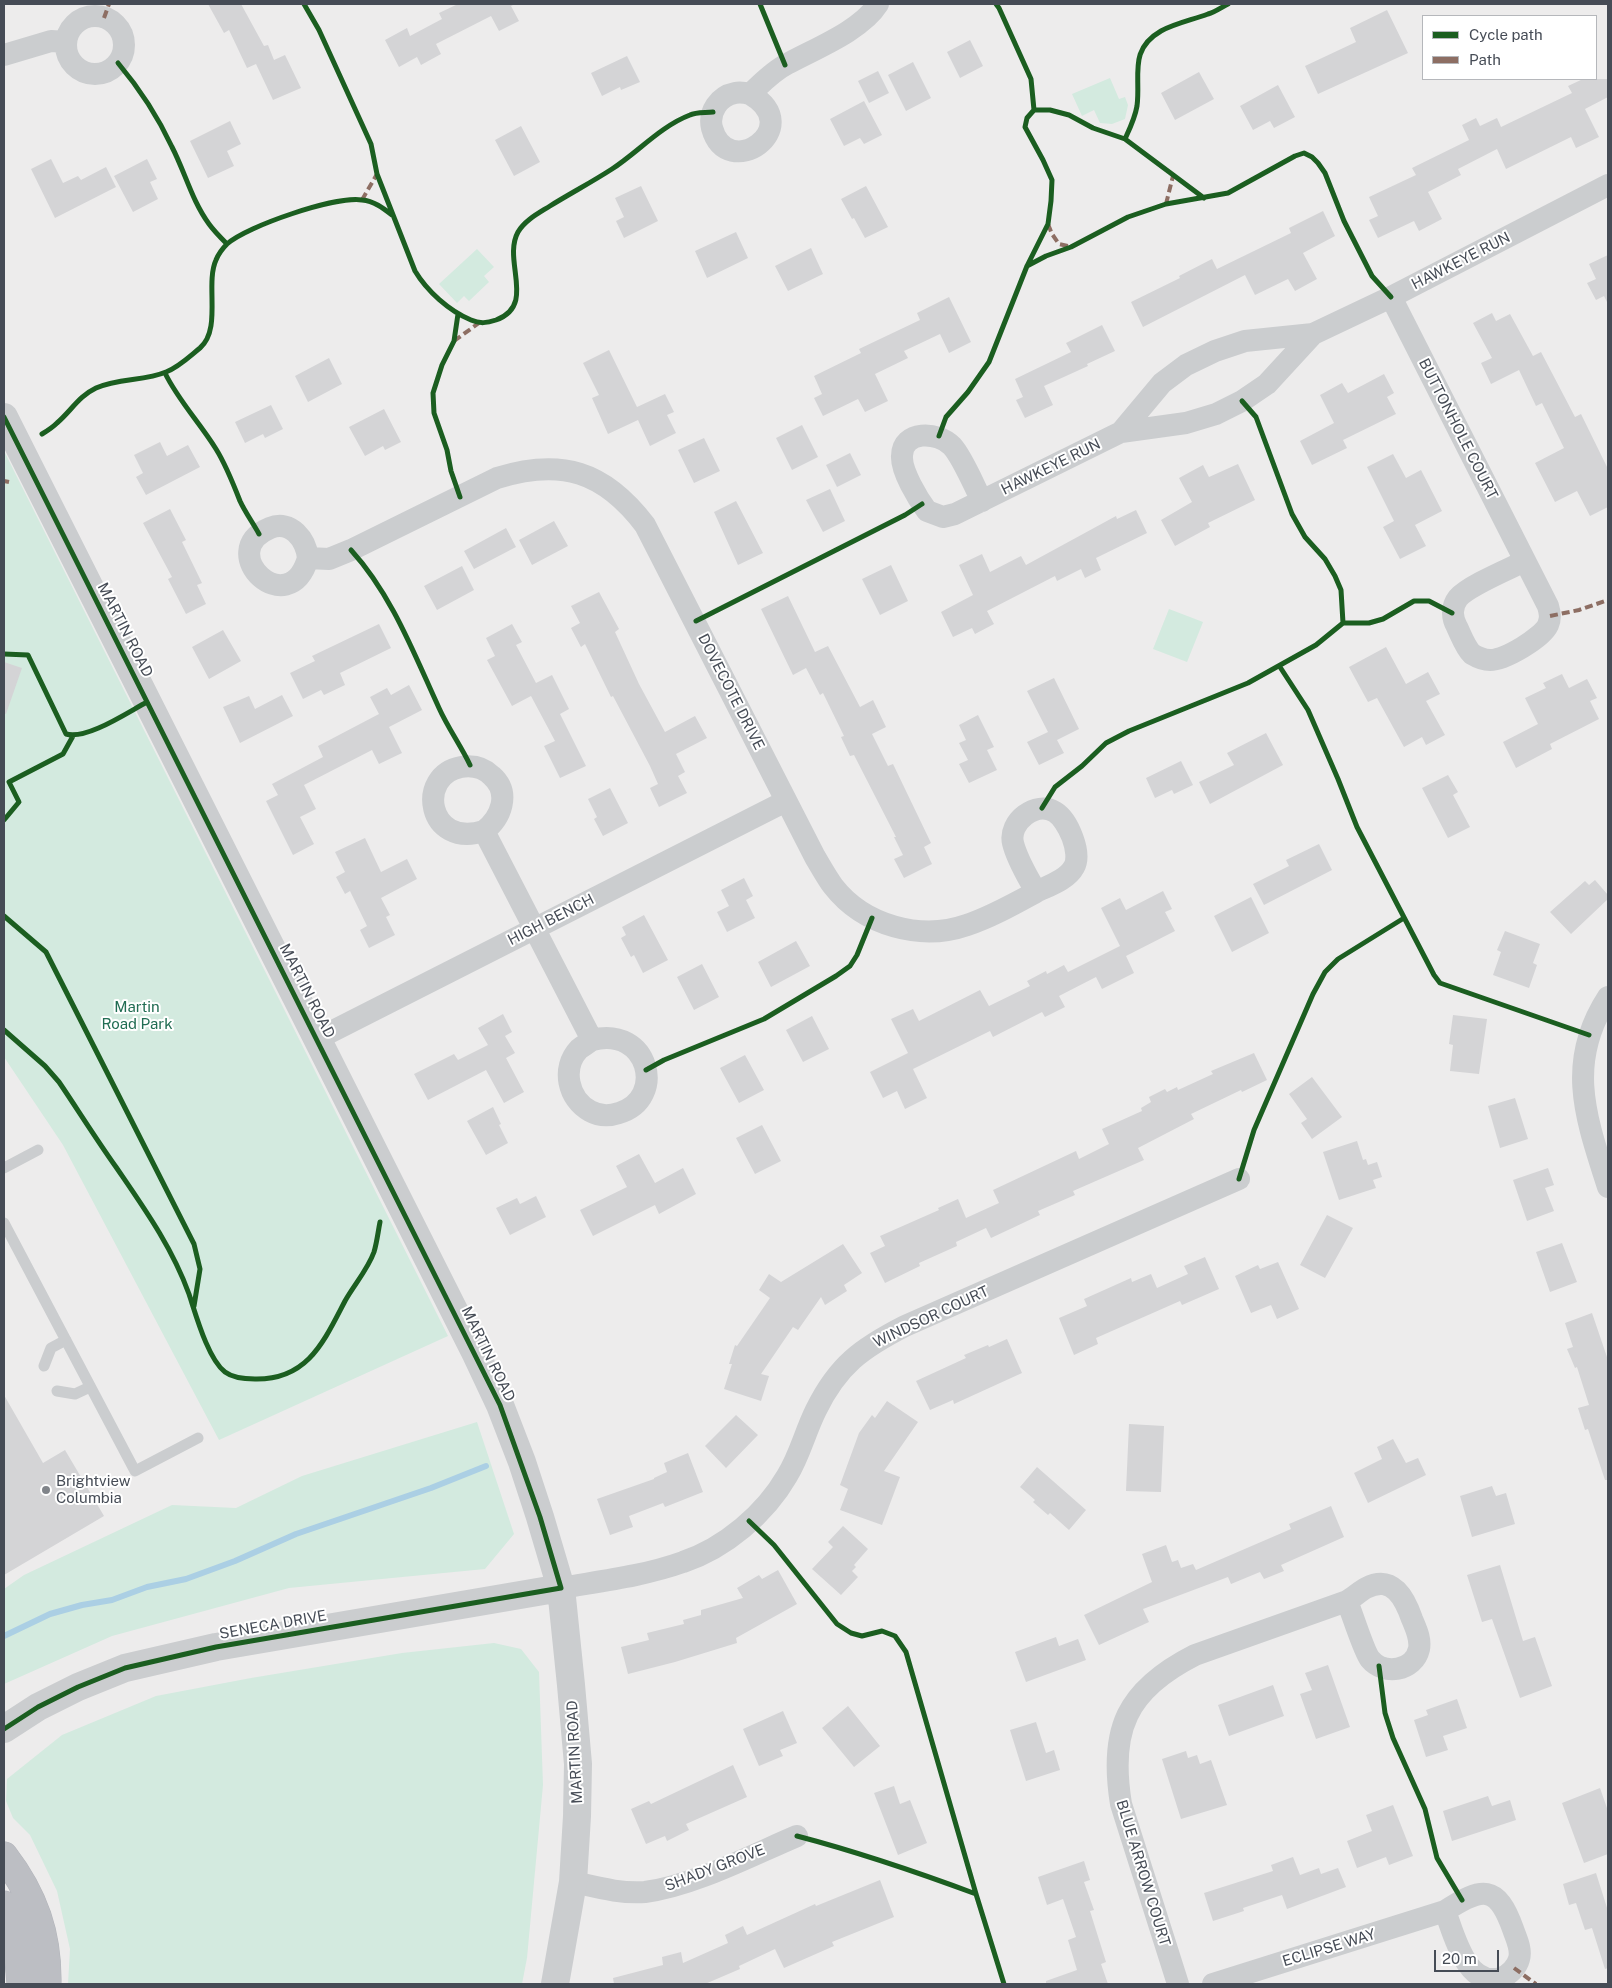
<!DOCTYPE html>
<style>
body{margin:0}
#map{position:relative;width:1612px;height:1988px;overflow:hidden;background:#edecec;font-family:"Public Sans",sans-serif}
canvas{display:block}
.frame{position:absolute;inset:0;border:5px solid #464c56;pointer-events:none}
.legend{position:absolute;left:1422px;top:15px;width:175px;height:65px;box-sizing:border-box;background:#fff;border:1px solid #b5b7bb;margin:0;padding:6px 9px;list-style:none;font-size:15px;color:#464c56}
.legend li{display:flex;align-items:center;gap:10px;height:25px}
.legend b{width:25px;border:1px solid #b5b7bb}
.scale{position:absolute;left:1434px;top:1950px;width:65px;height:22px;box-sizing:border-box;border:2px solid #464c56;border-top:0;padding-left:6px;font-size:15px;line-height:18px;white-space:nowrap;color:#464c56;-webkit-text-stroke:4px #fff;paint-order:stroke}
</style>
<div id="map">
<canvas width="1612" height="1988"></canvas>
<div class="frame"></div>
<ul class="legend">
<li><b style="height:6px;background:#1b5e20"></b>Cycle path</li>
<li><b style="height:6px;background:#8d6e63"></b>Path</li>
</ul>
<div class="scale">20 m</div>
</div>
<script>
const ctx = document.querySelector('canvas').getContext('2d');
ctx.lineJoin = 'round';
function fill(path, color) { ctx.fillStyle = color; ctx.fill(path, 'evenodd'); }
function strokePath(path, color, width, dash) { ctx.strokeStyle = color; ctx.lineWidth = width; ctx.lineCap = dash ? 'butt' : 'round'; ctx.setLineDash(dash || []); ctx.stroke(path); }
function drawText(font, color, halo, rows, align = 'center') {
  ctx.font = font + ' "Public Sans",sans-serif'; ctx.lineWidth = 4; ctx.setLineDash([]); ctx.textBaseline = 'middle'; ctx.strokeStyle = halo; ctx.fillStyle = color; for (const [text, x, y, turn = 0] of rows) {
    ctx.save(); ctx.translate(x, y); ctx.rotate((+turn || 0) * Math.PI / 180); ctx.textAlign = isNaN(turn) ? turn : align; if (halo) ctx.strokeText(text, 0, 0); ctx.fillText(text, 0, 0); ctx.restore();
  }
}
fill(new Path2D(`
 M1110,78l9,21 6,-2 3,8 -3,14 -13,5 -12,-1 -6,-13 -12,6 -10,-22z
 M477,249l17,18 -10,9 5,6 -20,19 -5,-5 -7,7 -18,-19z
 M4,451l444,885 -229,104 -156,-295 -59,-88z
 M1169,609l34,13 -16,40 -34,-13z
 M477,1422l37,112 -29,35 -196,19 -177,48 -108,48v-95l20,-14 148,-70 64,3 66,-32z
 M494,1643l27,6 18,23 4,113 -16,173 -5,26h-454l2,-35 -13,-58 -27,-56 -17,-17 -7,-17 1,-22 55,-44 94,-39 95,-18 151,-25z`), '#d3eadf');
strokePath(new Path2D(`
 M4,1636l46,-22 32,-9 30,-5 35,-13 39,-8 49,-18 61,-27 135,-46 55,-22`), '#abcfe4', 6);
fill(new Path2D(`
 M208,4h33l23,42 4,-1 6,15 11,-5 16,33 -28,12 -17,-36 -9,4 -18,-38 -5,3z
 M458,4h57l-4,2 8,15 -20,10 -8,-15 -55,28 5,10 -20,11 -4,-8 -18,10 -14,-27 22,-12 3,8 32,-17 -3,-6z
 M1387,10l21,43 -90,41 -13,-28 51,-24 -6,-14z
 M970,40l13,26 -23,12 -13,-26z
 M627,56l13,26 -19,8 -1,-3 -18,9 -11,-23z
 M913,62l18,36 -25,13 -18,-36z
 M878,71l11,22 -20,10 -11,-22z
 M1199,72l15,27 -39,21 -14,-27z
 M1583,79h25v18l-23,12 14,28 -23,11 -5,-11 -65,32 -9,-20 -39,20 3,6 -33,17 14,27 -23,12 -5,-10 -36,17 -9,-18 9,-4 -9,-19 47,-22 -4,-7 57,-28 -7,-15 14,-7 4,8 17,-8 4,9 71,-34 -4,-7z
 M1278,85l17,32 -21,11 -4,-7 -17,9 -13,-24z
 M864,101l18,34 -18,9 -4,-6 -16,8 -14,-27z
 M230,121l11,23 -14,7 7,15 -26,12 -18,-37z
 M521,126l19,36 -26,14 -19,-36z
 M51,159l12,24 15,-7 3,4 25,-13 10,20 -61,31 -24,-49z
 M147,159l10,20 -7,3 8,17 -25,13 -19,-36z
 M641,186l17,35 -34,17 -8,-17 8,-4 -9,-19z
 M866,186l22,41 -23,11 -11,-20 -2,1 -11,-20z
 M1323,211l12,25 -32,17 14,26 -22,12 -7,-12 -33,16 -10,-20 -102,52 -12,-25 49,-24 -1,-2 33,-17 5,10 74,-36 -2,-5z
 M736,232l12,26 -41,20 -12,-27z
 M811,248l12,26 -35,17 -13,-25z
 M1608,255v49l-4,-8 -8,4 -9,-17 9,-4 -7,-15z
 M949,297l22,45 -22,11 -9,-19 -36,17 4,7 -33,16 13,27 -23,11 -7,-13 -35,17 -9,-18 8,-4 -8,-18 47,-23 -2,-4 61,-29 -3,-7z
 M1492,313l4,8 14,-7 23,42 8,-4 34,65 6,-3 27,55v38l-18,9 -13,-25 -22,11 -20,-39 29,-15 -22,-45 -6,3 -17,-36 -28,14 -10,-21 11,-5 -19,-35z
 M1102,325l13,26 -28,13 1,2 -44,20 9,19 -28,13 -9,-18 7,-3 -8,-18 56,-27 -5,-9z
 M609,350l28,57 28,-13 9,18 -7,3 9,18 -26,13 -12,-26 -30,14 -16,-36 7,-3 -16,-32z
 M329,358l13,26 -34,18 -13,-26z
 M1384,374l10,19 -7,4 9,17 -53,26 4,8 -35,17 -12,-24 34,-18 -14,-28 22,-12 6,10z
 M271,405l12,24 -18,9 -2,-4 -18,9 -10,-21z
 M384,409l17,33 -16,8 -2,-4 -18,10 -16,-29z
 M802,425l16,32 -26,13 -16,-32z
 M704,438l16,33 -26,12 -16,-33z
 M160,442l7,14 21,-11 12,22 -54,28 -10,-18 7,-4 -9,-18z
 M850,453l11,22 -24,12 -11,-22z
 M1393,454l13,24 15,-8 21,41 -27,14 11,21 -26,13 -17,-32 11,-6 -27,-54z
 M1238,464l17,36 -47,23 2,4 -35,19 -14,-26 31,-18 -13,-24 24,-13 6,12z
 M830,489l15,32 -22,11 -17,-32z
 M736,501l27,52 -25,12 -24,-53z
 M170,509l16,31 -4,2 20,41 -5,2 9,19 -20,10 -18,-35 4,-2 -29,-54z
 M1136,510l11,23 -51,25 5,12 -16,8 -4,-9 -24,12 -2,-5 -68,35 7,13 -19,10 -3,-6 -19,9 -12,-25 32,-17 -14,-30 23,-11 8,18 31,-16 5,9 90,-49 1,3z
 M554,521l14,25 -36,19 -13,-25z
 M506,528l10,19 -42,22 -10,-18z
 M891,565l17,36 -28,14 -18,-36z
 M462,566l12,24 -37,20 -13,-24z
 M599,592l20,37 -4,3 24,52 26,48 30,-16 12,22 -31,16 9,18 -7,4 9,17 -28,14 -9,-19 8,-4 -8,-18 -37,-70 -2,1 -26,-53 -4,3 -10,-19 9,-5 -9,-17z
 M788,596l27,56 13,-6 32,61 13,-7 13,27 -14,7 16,32 5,-2 38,79 -7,4 8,17 -28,14 -10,-19 9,-4 -9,-18h2l-42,-82 -4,1 -9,-19 3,-1 -21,-43 -3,2 -14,-27 -13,7 -32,-66z
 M379,624l12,24 -51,25 5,12 -21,10 -3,-5 -18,9 -13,-26 25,-12 -3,-5z
 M512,624l10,18 -6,3 20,38 16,-8 17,34 -9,5 26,52 -26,12 -16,-32 11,-5 -24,-45 -19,10 -25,-46 8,-4 -9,-18z
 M223,630l18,31 -32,18 -17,-32z
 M1386,647l20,37 22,-12 12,22 -14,7 19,34 -19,10 -4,-8 -18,10 -27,-49 -9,4 -19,-35z
 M4,662l18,6 -16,46 -2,-1z
 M1562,674l7,14 18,-9 10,19 -7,3 9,18 -49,25 2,5 -36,19 -13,-26 35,-18 -13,-26 21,-10 -3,-5z
 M1054,678l25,51 -22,11 7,13 -25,12 -12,-23 21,-10 -21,-41z
 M409,685l13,25 -33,17 13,26 -23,11 -7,-14 -68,35 12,24 -16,8 14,27 -21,11 -27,-54 12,-6 -6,-11 51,-27 -5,-11 61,-32 -9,-17 17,-9 4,7z
 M282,695l11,21 -53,27 -17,-36 26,-11 6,13z
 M978,715l16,32 -7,3 10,20 -28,13 -10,-19 9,-4 -9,-17 7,-3 -7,-15z
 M1266,733l17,32 -73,39 -11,-22 35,-17 -7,-12z
 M1181,761l12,24 -19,9 -2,-4 -17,8 -9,-20z
 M1448,775l10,17 -5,3 17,32 -22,11 -26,-50z
 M610,788l18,35 -25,13 -9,-17 3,-2 -9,-18z
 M365,838l16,34 26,-13 10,20 -36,19 9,17 -4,2 9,18 -26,13 -9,-18 7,-4 -17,-35 -5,3 -9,-17 9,-5 -10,-20z
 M1319,844l13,26 -68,35 -11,-21 36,-18 -3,-6z
 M744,878l9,18 -7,4 9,18 -28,14 -10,-20 12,-6 -8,-16z
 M1595,880l13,15v4l-37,35 -21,-22 35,-31 4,4z
 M1163,891l9,18 -7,3 10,19 -49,25 8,17 -32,16 -6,-12 -37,19 6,11 -20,10 -3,-5 -49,25 -3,-6 -77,38 14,29 -22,11 -8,-18 -14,7 -13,-26 38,-19 -17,-34 22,-10 6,12 61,-31 9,16 41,-20 -3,-5 19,-10 1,3 17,-9 4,7 52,-26 -19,-38 19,-10 6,12z
 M1251,897l18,36 -37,19 -18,-36z
 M644,915l24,45 -25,13 -9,-18 -3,2 -10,-19 5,-3 -4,-8z
 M1505,931l35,13 -7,19 4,2 -8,23 -36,-13 8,-23 -4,-2z
 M796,941l14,25 -39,21 -13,-25z
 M702,964l17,33 -25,13 -17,-33z
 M503,1014l9,18 -7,4 10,17 -9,5 18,34 -20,11 -18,-33 -58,30 -14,-26 40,-20 4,6 30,-15 -10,-17z
 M1453,1015l34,4 -8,55 -29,-3 3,-26 -4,-1z
 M812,1016l17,33 -26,13 -17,-32z
 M1254,1053l13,27 -25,12 -1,-2 -50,24 3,5 -56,29 6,12 -71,31 2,4 -37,16 2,4 -49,23 -5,-10 -30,14 1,4 -38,17 1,3 -35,17 -15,-30 15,-7 -5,-10 59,-26 -1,-2 20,-9 8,19 33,-15 -6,-13 83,-39 3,8 30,-15 -7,-15 40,-18 -1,-3 10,-6 -2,-5 16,-8 2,3 10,-5 1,3 35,-16 -2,-3z
 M745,1055l19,35 -25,13 -19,-35z
 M1312,1077l30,40 -30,22 -11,-16 6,-4 -18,-25z
 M1515,1098l13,41 -28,9 -12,-42z
 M493,1107l8,17 -2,1 9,18 -22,12 -19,-34z
 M762,1125l19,36 -26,13 -19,-36z
 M1357,1141l6,19 3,-1 2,6 9,-3 5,15 -9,3 3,8 -37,12 -16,-48z
 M639,1154l16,29 28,-15 13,26 -37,20 -4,-9 -62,31 -13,-26 47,-23 -11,-21z
 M1548,1168l6,17 -9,3 9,23 -27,10 -14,-41z
 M536,1196l10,21 -36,18 -14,-27 21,-10 3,6z
 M1327,1215l26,13 -28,50 -25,-13z
 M1562,1243l15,39 -27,10 -14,-40z
 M843,1244l19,29 -18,12 3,6 -22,14 -4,-8 -23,33 -5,-3 -32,47 8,2 -8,25 -37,-12 8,-25h-3l6,-19 2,1 33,-48 -11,-8 10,-16 12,8z
 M1205,1257l14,32 -37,16 -2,-4 -84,37 2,6 -24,11 -15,-37 28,-12 -3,-7 47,-21 1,4 19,-8 6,14 31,-14 -4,-8z
 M1278,1262l21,47 -22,10 -6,-14 -20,8 -16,-37 23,-11 2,4z
 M1592,1313l16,47v120h-3l-17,-51 -3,1 -7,-22 11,-3 -12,-38 -2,1 -8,-19 6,-2 -8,-24z
 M1007,1339l15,34 -68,31 -1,-4 -23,10 -14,-29 50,-23 -2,-3 24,-10 1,2z
 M4,1395l39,68 22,-13 39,66 -100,59z
 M887,1401l31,21 -34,49 16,6 -18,48 -42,-15 8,-21 -8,-4 19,-52 13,-18 3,3z
 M736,1415l22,20 -32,33 -21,-22z
 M1129,1424l35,2 -3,66 -35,-1z
 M1393,1439l13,24 12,-5 8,17 -58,28 -14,-30 28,-14 -5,-12z
 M688,1453l15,39 -38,15 -2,-4 -34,13 4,11 -23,8 -13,-36 57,-20v-1l13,-6 -3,-9z
 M1037,1467l49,43 -17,20 -19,-17 -2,2 -15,-13 2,-2 -15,-13z
 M1492,1486l4,10 10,-3 9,31 -43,13 -12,-41z
 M1331,1506l13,31 -63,28 3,6 -20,8 -4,-7 -29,12 -3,-7 -85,32 6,13 -50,23 -15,-30 68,-33 -10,-28 24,-9 6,17 6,-2 3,8 12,-4 3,6 95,-41 -2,-5z
 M843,1526l25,23 -14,16 2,2 -4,4 6,6 -17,18 -29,-26 21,-22 -5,-5z
 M1500,1565l23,76 12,-4 17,49 -32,12 -28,-79 -10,3 -15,-47z
 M778,1570l19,34 -61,34 1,5 -62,19 -47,12 -7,-27 28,-7 -2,-7 37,-9 -1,-4 18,-5v-5l42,-12 -6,-10 22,-13 3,4z
 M1056,1637l3,9 19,-7 8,21 -60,22 -11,-30z
 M1328,1665l22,62 -34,12 -16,-45 12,-4 -7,-17z
 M1273,1685l11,31 -55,20 -11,-31z
 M1457,1699l10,29 -24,8 5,14 -22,7 -12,-37 14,-5 -2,-5z
 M848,1706l32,40 -26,21 -32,-39z
 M783,1711l14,32 -17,7 3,6 -24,10 -16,-37z
 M1036,1722l10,31 8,-3 6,20 -34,11 -16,-51z
 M1186,1751l2,7 9,-3 3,9 11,-4 16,45 -46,14 -19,-60z
 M733,1765l14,32 -61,27 3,6 -22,11 -2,-5 -19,8 -15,-35 18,-8 2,3z
 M894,1786l6,18 10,-4 17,43 -29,12 -24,-62z
 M1600,1788l8,23v43l-24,9 -22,-60z
 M1488,1796l4,10 18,-6 6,20 -64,21 -9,-30z
 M1393,1805l20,51 -24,9 -3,-8 -29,11 -10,-27 25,-10 -6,-16z
 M1293,1857l7,18 19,-7 2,6 17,-6 8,19 -59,22 -5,-14 -39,13 1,3 -31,10 -9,-28 69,-22 -2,-6z
 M1084,1861l6,19 -6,2 10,28 -4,1 16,51 -5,2 7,20h-62v-3l31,-11 -9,-30 8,-3 -13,-38 -16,6 -9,-28z
 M1596,1873l12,38v57l-3,1 -13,-41 -7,2 -9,-27 -7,2 -6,-21z
 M880,1880l14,37 -62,25 2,4 -50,22 -9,-19 -36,17 1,3 -35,15h-91l-1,-6 50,-13 -1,-8 19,-5 2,11 45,-20 -3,-8 18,-9 4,9 68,-31 1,2z`), '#d4d4d6');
const motorway = new Path2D(`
 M4,1856c30,39 44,79 43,128
 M4,1905l13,35 4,44`);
strokePath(motorway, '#b2b4ba', 29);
strokePath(new Path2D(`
 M4,1168l34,-18
 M4,1223l131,248 63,-33
 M44,1366l7,-18 15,-8
 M57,1391l18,3 15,-7`), '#cbcdcf', 11);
strokePath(new Path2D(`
 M66 45a29 29 0 1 1 58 0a29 29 0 1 1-58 0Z
 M4,55l47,-14 15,1
 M750,94c58,34 -23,89 -38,34 -4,-16 7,-32 23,-35 5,-1 11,0 15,1 12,-11 23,-23 37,-30 27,-15 74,-33 91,-60
 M1391,297l157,309c2,7 3,12 0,19 -6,13 -43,35 -58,35 -6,0 -13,-3 -18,-6 -7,-7 -11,-19 -15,-27 -5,-9 -6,-20 1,-29 10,-12 51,-29 67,-37
 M1121,432l41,-49 24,-18 29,-14 30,-10 68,-7 78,-37 217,-112
 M982,501c-8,-15 -19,-43 -30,-55 -14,-15 -50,-16 -50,10 -1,15 16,43 25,55l16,6 12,-3 166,-82 65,-9 30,-9 26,-13 25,-17 46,-50
 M308,558c-19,66 -95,-6 -38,-30 21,-9 36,12 38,30l21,1 22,-9 146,-72c64,-20 107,-7 148,47l170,332c6,10 12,21 18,29 31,40 88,55 134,39 24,-8 47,-21 69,-33 -8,-15 -19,-32 -23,-49 -5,-21 23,-43 42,-31 13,8 27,41 19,55 -7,13 -26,19 -38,25
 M484,831c-57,18 -68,-56 -23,-64 12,-2 22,0 31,9 19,17 9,42 -8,55l108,209c-4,3 -9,6 -13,9 -18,19 -11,50 11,62 9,5 20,5 29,2 48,-14 30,-88 -27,-73
 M1608,997c-43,66 -22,121 0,190
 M317,1039l469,-238
 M561,1588c40,-7 83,-12 122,-26 42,-14 82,-48 104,-86 13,-21 18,-44 29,-66 22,-45 46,-62 89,-84l334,-147
 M573,1882c23,5 48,12 72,10 48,-6 107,-37 152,-56
 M1178,1984l-57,-180c-12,-74 5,-114 74,-149l152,-54c7,-4 13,-10 19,-13 27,-14 39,11 46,31 4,10 9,19 7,30 -5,22 -35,27 -49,10 -6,-7 -18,-46 -23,-58
 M1213,1984l232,-73c37,-24 52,-27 68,18 3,9 9,20 6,30 -2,8 -10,16 -18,19 -35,10 -47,-44 -56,-67`), '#cbcdcf', 22);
strokePath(new Path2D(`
 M4,417l472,937 24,51 22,57 18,55 21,71 10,97 7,79 -1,52 -4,66 -18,102
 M4,1729l34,-22 40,-20 47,-19 91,-21 345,-59`), '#cbcdcf', 28);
strokePath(motorway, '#bcbec3', 28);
strokePath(new Path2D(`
 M104,18l5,-14
 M362,200l15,-26
 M1166,204l7,-28
 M1048,224l4,10 7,10 9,2
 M454,341l25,-18
 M4,481l5,1
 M1550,616l29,-6 29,-10
 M1514,1968l22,16`), '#8d6e63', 4, [8, 4]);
strokePath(new Path2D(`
 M304,4l15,26 52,114 6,30 38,97c12,20 34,40 56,49 9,4 16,3 25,0 41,-15 6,-59 22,-88 7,-12 21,-19 32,-26 21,-13 42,-24 62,-37 26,-17 49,-43 78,-54 6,-3 16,-2 23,-3
 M760,4l25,61
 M996,4l3,4 32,71 3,31
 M118,63c21,25 40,54 54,84 13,25 20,54 37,77 5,7 12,14 18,20
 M1125,139c5,-11 10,-21 12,-33 4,-30 -9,-56 24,-75 15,-8 31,-11 47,-17 7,-2 14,-7 20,-10
 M1027,266l21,-42 3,-23 1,-21 -9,-20 -18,-33 2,-9 7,-8h16l19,5 24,13 32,11 79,59
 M458,314l-4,27 -12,24 -9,28 1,20 13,37 4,21 9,26
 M165,373c13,27 35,50 51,76 10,16 17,34 24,52 5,11 13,22 19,33
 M4,417l496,988 40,112 21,71 -345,59 -91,21 -47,19 -40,20 -34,22
 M42,434c5,-3 11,-7 15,-11 14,-12 22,-27 39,-35 22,-10 49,-7 70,-16 13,-5 24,-16 34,-24 22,-19 5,-64 16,-88 2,-5 7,-12 11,-16 20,-18 108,-48 135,-44 12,1 21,8 30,15
 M939,436l7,-19 22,-25 21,-30 38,-96 19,-10 25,-9 57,-30 38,-13 62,-11 67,-37 9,-3 8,4 6,6 7,10 19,48 28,55 19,21
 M351,550c41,45 63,104 88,158 9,20 22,38 31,57
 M696,621l209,-106 17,-11
 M1343,623h26l14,-4 31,-18h15l23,12
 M4,654l24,1 38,79c21,6 62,-22 81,-32
 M1280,667l28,43 30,69 19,48 77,148 6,8 149,52
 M1042,808l13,-21 27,-21 24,-23 23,-12 119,-48 68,-38 27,-22 -2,-33 -6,-14 -10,-17 -20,-22 -13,-23 -36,-97 -14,-16
 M4,820l15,-18 -10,-20 54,-28 10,-18
 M4,916l42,36 148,292 6,25 -6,37
 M4,1030l41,36 14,16c19,28 37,57 57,85 28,41 56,80 73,127 7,21 19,65 36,78 8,6 21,7 30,7 53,1 69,-38 90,-78 9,-16 23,-32 29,-49 3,-10 4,-20 6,-30
 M646,1070l18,-10 100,-41 72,-43 14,-10 7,-11 15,-37
 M1239,1179l15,-49 59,-136 12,-22 13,-13 66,-41
 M749,1521l25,24 63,79 14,9 11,3 20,-5 13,5 11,16 70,242 28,90
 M1379,1666l6,47 8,25 32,71 12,49 25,42
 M797,1836c61,16 120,36 179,58`), '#1b5e20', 5);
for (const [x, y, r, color] of [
 [46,1490,5,"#80848a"]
]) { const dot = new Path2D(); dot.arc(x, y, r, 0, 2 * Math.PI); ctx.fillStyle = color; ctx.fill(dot); strokePath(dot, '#fff', 2); }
drawText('15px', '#464c56', '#fff', [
 ["HAWKEYE RUN",1461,261,-27],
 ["BUTTONHOLE COURT",1458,429,63],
 ["HAWKEYE RUN",1051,467,-26],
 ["MARTIN ROAD",125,630,63],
 ["DOVECOTE DRIVE",731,692,63],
 ["HIGH BENCH",551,920,-27],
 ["MARTIN ROAD",307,991,63],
 ["WINDSOR COURT",931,1317,-25],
 ["MARTIN ROAD",488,1354,64],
 ["SENECA DRIVE",273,1625,-10],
 ["MARTIN ROAD",575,1752,-93],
 ["SHADY GROVE",715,1868,-21],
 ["BLUE ARROW COURT",1143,1873,73],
 ["ECLIPSE WAY",1329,1948,-17]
]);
drawText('15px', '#216d53', '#fff', [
 ["Martin",137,1007],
 ["Road Park",137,1024]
]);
drawText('15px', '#464c56', '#fff', [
 ["Brightview",56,1481],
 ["Columbia",56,1498]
], 'left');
</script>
